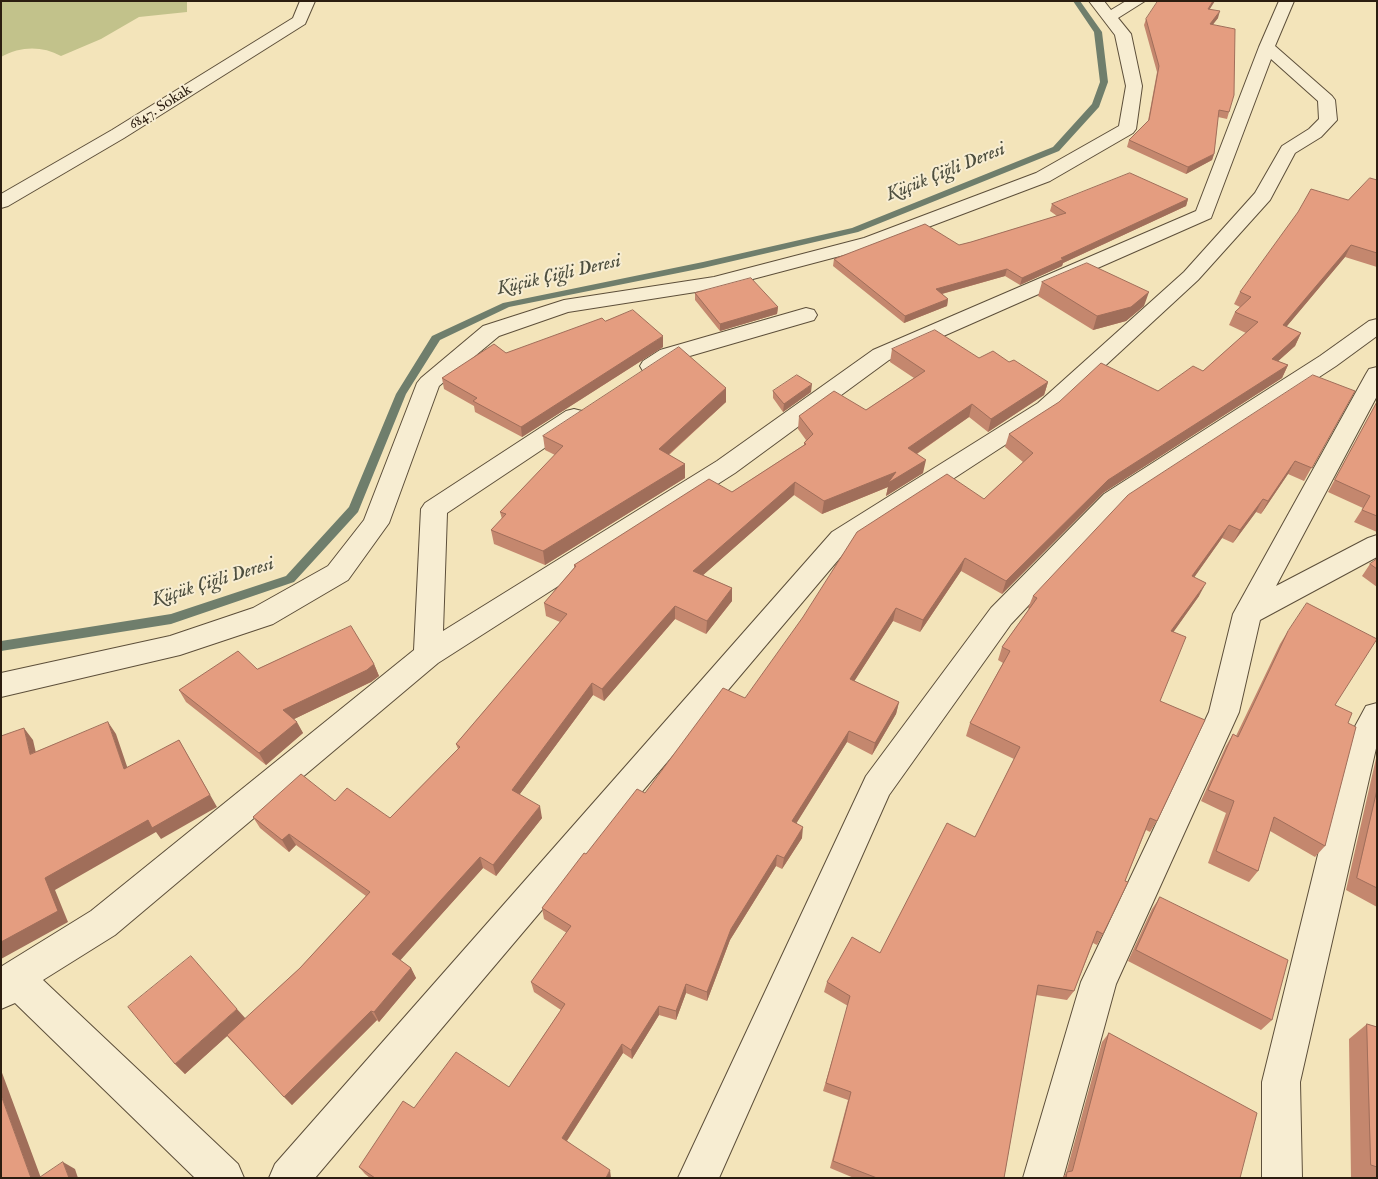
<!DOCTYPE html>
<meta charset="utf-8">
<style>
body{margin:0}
#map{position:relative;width:1378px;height:1179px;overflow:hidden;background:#f3e4ba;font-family:"IM FELL English",serif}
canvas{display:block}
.frame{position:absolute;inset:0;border:2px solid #2b1d10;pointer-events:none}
</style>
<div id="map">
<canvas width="1378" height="1179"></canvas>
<div class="frame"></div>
</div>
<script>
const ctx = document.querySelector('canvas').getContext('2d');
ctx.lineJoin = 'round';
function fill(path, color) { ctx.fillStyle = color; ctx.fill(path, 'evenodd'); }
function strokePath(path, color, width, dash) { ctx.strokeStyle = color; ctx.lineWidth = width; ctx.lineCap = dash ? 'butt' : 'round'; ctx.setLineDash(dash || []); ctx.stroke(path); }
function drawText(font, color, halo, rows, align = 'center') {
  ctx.font = font + ' "IM FELL English",serif'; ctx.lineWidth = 4; ctx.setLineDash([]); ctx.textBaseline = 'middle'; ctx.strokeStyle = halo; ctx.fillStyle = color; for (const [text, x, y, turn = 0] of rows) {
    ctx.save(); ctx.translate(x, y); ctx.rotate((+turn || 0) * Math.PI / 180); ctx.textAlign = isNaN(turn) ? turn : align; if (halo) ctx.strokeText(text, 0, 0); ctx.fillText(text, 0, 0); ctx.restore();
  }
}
fill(new Path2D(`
 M1,1h186v11l-48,5 -38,22 -40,17c-19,-10 -40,-10 -60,1z`), '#c2c28b');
fill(new Path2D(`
 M1073,1h7l22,31 6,50 -9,25 -40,44 -201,81 -155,36 -194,39 -69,33 -34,54 -48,118 -64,70 -123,42 -170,27v-10l170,-27 115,-38 63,-69 47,-113 36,-58 71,-33 200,-41 149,-34 201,-81 39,-43 8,-22 -6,-50z`), '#6f7e6c');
const street = new Path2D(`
 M300,1h15l-10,23 -181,114 -116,68 -7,2v-14l111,-64 181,-112z
 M1089,1h15l7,9 15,-9h19l-27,17 13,16 11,52 -6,43 -3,4 -83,48 -172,65 -163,43 -147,23 -69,24 -60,50 -50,137 -41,57 -75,44 -93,31 -179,42v-24l169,-37 83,-28 75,-42 36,-46 53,-137 4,-5 62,-52 81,-26 150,-23 150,-39 172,-65 83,-47 7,-40 -11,-51z
 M1279,1h15l-19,45 57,50 3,4 2,20 -16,17 -26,16 -25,47 -72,80 -144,133 -204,133 -535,632h-46l6,-14 557,-632 206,-129 146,-131 71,-79 27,-47 27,-17 10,-10 -1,-18 -47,-42 -60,159 -322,142 -154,113 -297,190 -323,272 -72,45 195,184 6,14h-49l-180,-175 -14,6 1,-43 89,-55 323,-261 7,-141 4,-6 141,-92 8,-2 8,2 4,6 -4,6 -135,90 -4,118 274,-170 156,-111 323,-139 63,-164z
 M806,308l8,2 3,5 -3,5 -138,40c-11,7 -19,15 -33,11l-3,-5 3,-5 17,-11z
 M1377,319v17l-41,30 -214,140 -111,118 -122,171 -170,383h-41l188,-402 125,-168 113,-114 216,-138 49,-35z
 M1377,367v29l-101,190 92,-48 9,-3v22l-117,63 -21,92 -123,272 -53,194h-40l58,-196 128,-270 24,-98 133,-240 3,-5z
 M1377,703v41l-77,338 2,96h-40v-96l83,-337 21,-39z`);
strokePath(street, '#5d4f3a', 2);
fill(street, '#f7edd2');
fill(new Path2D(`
 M1209,9l9,9 -6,7 17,87 -2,7 -9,-2 -4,37 -2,6 -26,14 -59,-27 2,-7 19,-19 9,-49 -13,-47 2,-6z
 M1377,180v87l-32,-10 -59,70 15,6 -6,13 -17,15 10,4 -6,13 -179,115 -101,101 -41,-23 -41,61 -27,-11 -39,60 45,21 -3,12 -24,41 -25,-13 -51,81 6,15 -20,31 -6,-3 -46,74 -23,61 -21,-8 -10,27 -17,-5 -27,44 -9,-6 -56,88 44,37h-241l-5,-4 -6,-7 55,-59 95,-21 52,-77 -27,-18 -3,-10 36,-49 -23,-14 -2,-11 44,-54 59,-61 100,-95 239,-199 39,-37 -18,-15 4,-13 149,-43 45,-20 43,-38 -17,-8 6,-13 5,-5 -6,-3 6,-12 108,-92z
 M1188,199l-2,7 -123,57 -1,3 -42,19 -15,-9 -63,18 6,5 -1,7 -43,17 -71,-57 1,-7 125,-14 12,-3 86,-26 -7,-5 2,-7z
 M1042,282l102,24 -18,15 -33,9 -55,-34z
 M695,293l83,14 -1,7 -57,17 -25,-31z
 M605,321l58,26 -141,90 -47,-25 -1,-6 -30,-17 -2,-11 64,-25z
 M892,349l87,9 30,4 39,20 -4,13 -56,37 -19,-15 -52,37 6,19 -37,23 2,-9 -66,27 -28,-19 -91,80 29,13v13l-26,33 -31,-15 -71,82 -11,-6 -74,100 23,23 -46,58 -13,-8 -83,92 11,8 5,10 -37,44 -2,-2 -85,85 -65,-69 -42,38 -10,-10 70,-45 55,-51 66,-72 -70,-51 -7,7 -29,-24 -7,-11 82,-16 55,17 68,-69 -2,-5 104,-122 -14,-6 -2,-13 30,-35v-3l158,-73 72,-47v-2l2,-3 -8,-11 1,-13 67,-6 48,-32 -24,-16z
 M726,388v14l-57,53 16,9v14l-140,87 -51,-21 -3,-14 11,-11 -2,-7 55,-57 -10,-5 -2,-14z
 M773,391l38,1 -28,20 -10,-14z
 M1355,391l-51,90 -16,-7 -27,40 -5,-2 -23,31 -11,-5 -28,39 5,19 -26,36 -13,69 -3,120 -7,11 -4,-2 -43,104 -6,11 -4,-2 -19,48 -7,9 -31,-5 -32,183h-150l-24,-10 18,-68 -25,-9 25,-85 -24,-14 3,-10 53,-29 95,-116 39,-78 -48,-23 4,-13 33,-60 -5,-3 4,-13 27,-38 -1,-1 5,-12z
 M1377,402v130l-23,-10 9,-14 -35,-16z
 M1377,559v28l-15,-11 8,-12z
 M1288,631l47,74 13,18 -23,123 -10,11 -45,-26 -12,40 -9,11 -41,-19 18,-50 -25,-12 25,-55 7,-12 3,2 44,-92z
 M374,664l5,12 -8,6 -77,37 9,14 -37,32 -80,-63 -7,-12 78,-21z
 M1377,754v153l-31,-17z
 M1160,897l112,123 -11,10 -133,-69 24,-52z
 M1367,1024l10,3v151h-24l-2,-1 -2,-138z
 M1109,1033l131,145h-178l4,-5 36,-131z`), '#c4876e');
fill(new Path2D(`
 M1213,1h2l-9,14 2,-6z
 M1220,11l-2,7 -10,13 2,-7z
 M1214,154l-2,6 -26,14 2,-7z
 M1188,199l-2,7 -123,57 -1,3 -42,19 2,-7 39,-20z
 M1351,245l-6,12 -68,81 6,-13z
 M1007,269l-2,7 -71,20 2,-7z
 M1149,292l-5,14 -18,15 -33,9 4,-14z
 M948,299l-1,7 -43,17 1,-7z
 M778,307l-1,7 -57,17v-7z
 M1301,333l-6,13 -29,26 6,-13z
 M663,336v11l-141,90 -1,-10z
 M1288,365l-6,13 -179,115 -101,101 4,-13 102,-101z
 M1048,382l-4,13 -56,37 3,-13z
 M812,384l-1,8 -28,20 1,-8z
 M726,388v14l-67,61v-14z
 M972,404l-3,13 -63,44 2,-13z
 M926,460l-3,13 -37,23 2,-9 -66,27 2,-13z
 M1295,461l-7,13 -27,40 7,-13z
 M685,464v14l-140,87 -2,-14z
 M795,482l-1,13 -101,89v-13z
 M1263,499l-7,13 -23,31 7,-13z
 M1229,525l-7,13 -36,51 6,-13z
 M965,558l-4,13 -41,61 3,-12z
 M1206,583l-7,13 -34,48 6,-13z
 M732,588v13l-26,33 1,-13z
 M675,606v13l-71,82 -2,-12z
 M896,608l-3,13 -45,70 2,-12z
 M374,664l5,12 -8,6 -83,40 -5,-12z
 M592,683l1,12 -79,107 -2,-12z
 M899,702l-3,12 -24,41 3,-12z
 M108,722l8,12 16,47 -8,-12z
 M297,722l6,11 -37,32 -7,-12z
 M24,728l9,12 6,26 -9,-12z
 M849,731l-2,11 -56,90 1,-11z
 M179,740l38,67 -56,32 -5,-7 -101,58 13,32 -67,37v-17l44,-64z
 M540,806l2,12 -46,58 -3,-11z
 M803,827l-1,11 -20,31 2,-11z
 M289,834l7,11 -7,7 -7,-12z
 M777,855l-1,11 -46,74 -23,61v-9l24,-63z
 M480,857l3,11 -86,96 -5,-10z
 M411,968l5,10 -37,44 -5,-10z
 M686,984v9l-10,27v-9z
 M659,1006v9l-27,44 -1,-9z
 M237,1009l9,10 -61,55 -10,-10z
 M371,1011l6,9 -85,85 -8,-8z
 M622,1044l1,9 -59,92 -2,-7z
 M1,1070l40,108h-10l-30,-83z
 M63,1162l12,7 3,9h-9z
 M610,1170l1,8h-5z`), '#a06e5a');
const building = new Path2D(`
 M1158,1h55l-5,8 12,2 -10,13 25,5 -1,66 -5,17 -10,-2 -5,44 -26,13 -59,-27 20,-20 10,-54 -13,-47z
 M1130,173l58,26 -127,59 3,1 -42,19 -15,-9 -71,20 12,10 -43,17 -71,-57 91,-35 34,21 12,-3 95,-29 -14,-9z
 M1370,178l7,2v73l-26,-8 -68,80 18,8 -29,26 16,6 -180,115 -102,101 -41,-23 -42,62 -27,-12 -46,71 49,23 -24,41 -26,-12 -57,90 11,6 -19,31 -7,-3 -46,74 -24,63 -21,-8 -10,27 -17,-5 -28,44 -9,-6 -60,94 48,32 -4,8h-231l-16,-11 44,-66 11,7 42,-56 53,35 56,-83 -34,-22 40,-56 -29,-18 42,-55 2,1 51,-65 8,4 78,-105 22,10 58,-81 54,-85 90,-58 37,25 49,-46 -24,-19 50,-32 42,-39 57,28 35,-25 10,5 55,-49 -23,-10 16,-15 -11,-5 58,-80 13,-23 37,11z
 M1087,263l62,29 -18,15 -34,9 -55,-34z
 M751,278l27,29 -58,17 -25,-31z
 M633,310l30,26 -142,91 -48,-26 4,-3 -35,-20 52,-34 12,9 96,-35 3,3z
 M935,330l44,28 14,-7 16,11 5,-2 34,22 -57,37 -19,-15 -64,44 18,12 -38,23 8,-11 -72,29 -29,-19 -102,89 39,17 -25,33 -32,-15 -73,83 -10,-6 -80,107 28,16 -47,59 -13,-8 -88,97 19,14 -37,44 -3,-1 -87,86 -57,-62 73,-67 70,-76 -81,-58 -7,6 -29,-23 48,-43 34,27 12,-13 43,30 70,-71 -4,-3 111,-130 -23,-11 32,-37 -2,-1 135,-86 23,13 74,-48 -2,-1 9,-9 -14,-18 35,-25 32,19 59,-39 -33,-22z
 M679,347l47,41 -67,61 26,15 -142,87 -52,-21 15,-16 -6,-2 63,-66 -20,-10z
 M797,375l15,9 -28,20 -11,-13z
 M1313,375l42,16 -43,77 -17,-7 -27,40 -5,-2 -23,31 -11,-5 -37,51 14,7 -35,48 15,6 -26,64 45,19 -48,101 -7,-3 -25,63 3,1 -25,52 -6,-3 -23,60 -36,-6 -34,193h-127l-44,-17 18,-69 -25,-9 24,-87 -23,-14 25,-45 28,16 67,-130 28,14 45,-90 -50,-24 40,-72 -8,-4 35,-49 -4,-2 95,-101z
 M1377,402v114l-15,-6 8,-14 -35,-16z
 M1377,559v10l-7,-5z
 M1307,603l70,36 -42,66 17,8 -4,10 8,4 -31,119 -51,-29 -16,54 -42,-20 18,-50 -26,-11 25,-56 5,3 50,-106z
 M351,626l23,38 -7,6 -84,40 14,12 -38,31 -80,-63 59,-39 19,18z
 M108,722l16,47 55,-29 31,55 -58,33 -4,-8 -103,58 13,33 -57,31v-206l23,-8 6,26z
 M1377,790v98l-20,-10z
 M1160,897l128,63 -16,60 -136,-70z
 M191,956l46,53 -62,55 -47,-57z
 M1367,1024l10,3v140l-6,-2z
 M1109,1033l148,80 -17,65h-174l1,-6 5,-1z
 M1,1095l30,83h-30z
 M63,1162l6,16h-30z`);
fill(building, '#e49d80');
strokePath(building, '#a06e5a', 1);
drawText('15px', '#2b1d10', '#f7edd2', [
 ["6847. Sokak",161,108,-32]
]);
drawText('italic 19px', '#4d4e3e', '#f7edd2', [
 ["Küçük Çiğli Deresi",946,173,-22],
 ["Küçük Çiğli Deresi",559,276,-13],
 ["Küçük Çiğli Deresi",213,583,-17]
]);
</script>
